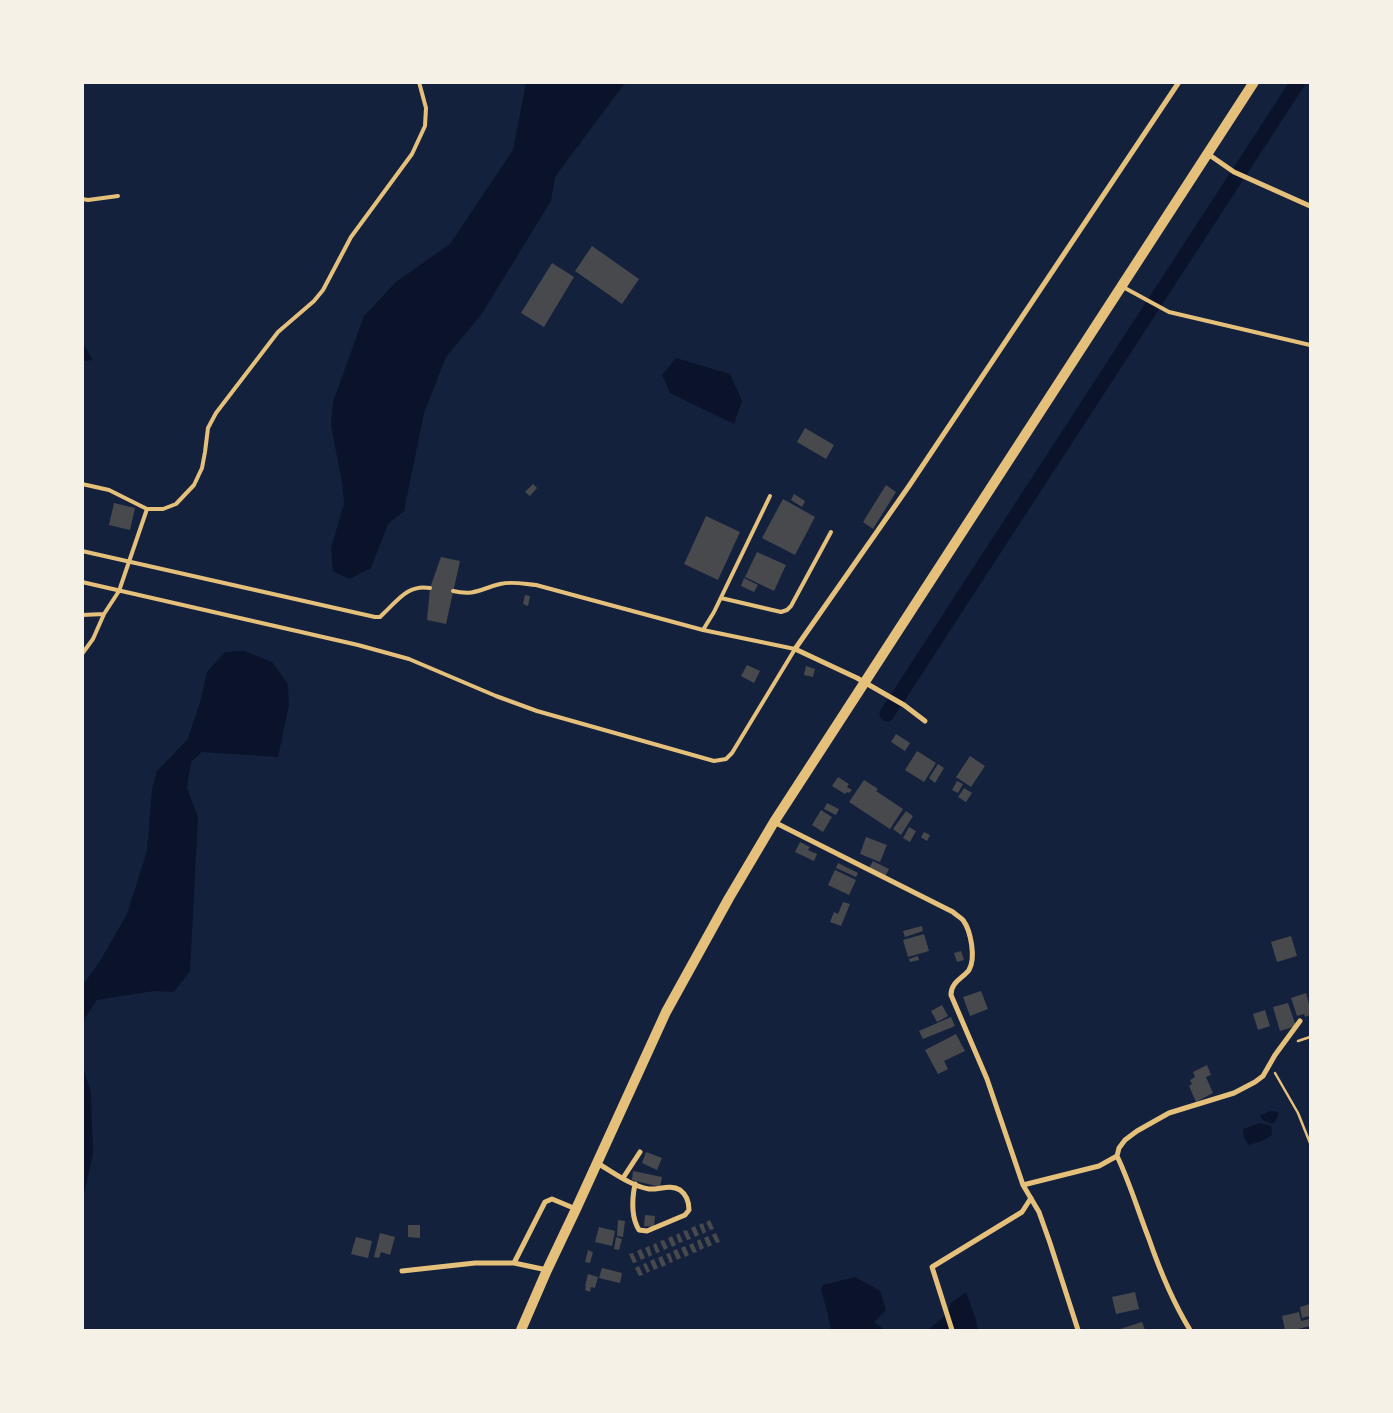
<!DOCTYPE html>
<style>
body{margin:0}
#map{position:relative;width:1393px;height:1413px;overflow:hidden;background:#14213d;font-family:Montserrat,sans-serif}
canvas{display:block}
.frame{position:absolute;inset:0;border:84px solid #f6f1e7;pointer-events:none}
</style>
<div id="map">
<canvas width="1393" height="1413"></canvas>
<div class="frame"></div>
</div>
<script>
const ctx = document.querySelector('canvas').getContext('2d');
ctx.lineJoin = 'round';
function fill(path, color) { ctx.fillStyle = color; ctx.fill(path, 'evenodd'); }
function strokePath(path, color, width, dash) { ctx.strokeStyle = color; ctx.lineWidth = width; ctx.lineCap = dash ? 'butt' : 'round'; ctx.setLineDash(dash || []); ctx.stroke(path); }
fill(new Path2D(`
 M526,83h99l-70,94 -4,24 -70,114 -35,42 -22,56 -20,98 -16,13 -17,44 -22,11 -16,-8 -2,-23 13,-44 -2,-22 -11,-56 2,-24 31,-86 32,-34 54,-38 63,-94z
 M83,345h1l9,15 -10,1z
 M676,358l54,16 12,27 -8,23 -64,-31 -8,-18z
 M244,651l28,11 16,22 1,21 -11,52 -76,-5 -11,10 -4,26 11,29 -8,154 -16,21 -20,-1 -57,9 -12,18 -2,11v-44l17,-24 27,-47 20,-63 5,-62 5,-18 31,-32 13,-40 6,-27 18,-20z
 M82,1065l9,27 2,62 -9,40h-1z
 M1271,1111l7,1v4l-5,8 -11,-4 -2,-5z
 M1260,1123l11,3 1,9 -10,6 -13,4 -5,-7 -1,-9z
 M855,1277l25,14 6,19 -12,12 7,5 2,3h-52l-4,-19 -6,-21 2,-5z
 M966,1292l10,28 2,10h-50l19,-16 4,-11z`), '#0b132b');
strokePath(new Path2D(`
 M887,714l411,-632`), '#0b132b', 15);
fill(new Path2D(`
 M592,246l47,33 -17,25 -47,-33z
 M552,263l22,14 -30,50 -23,-14z
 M805,428l29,17 -8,14 -29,-17z
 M533,484l4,4 -7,8 -5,-4z
 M886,485l10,7 -23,37 -10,-7z
 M794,494l11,7 -3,6 -11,-7z
 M783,499l32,18 -20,38 -33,-17z
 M114,503l21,5 -5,22 -21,-5z
 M706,516l34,16 -22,48 -34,-16z
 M757,552l29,13 -12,26 -29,-14z
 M441,557l19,4 -14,63 -19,-4 3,-32z
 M744,578l14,7 -4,7 -13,-6z
 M525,595l5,1 -2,10 -5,-2z
 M747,665l13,6 -6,12 -13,-7z
 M806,666l9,3 -2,8 -9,-2z
 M896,734l14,9 -5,8 -14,-9z
 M917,751l19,12 -12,19 -19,-12z
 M970,756l15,10 -14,21 -15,-10z
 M938,764l6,4 -9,15 -6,-5z
 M838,777l11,7 -2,3 5,3 -3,3 -2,-1 -2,2 -13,-8z
 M864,780l14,9 -2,2 27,18 -13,20 -41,-27z
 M957,781l6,3 -5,9 -6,-3z
 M964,788l8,5 -6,9 -8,-5z
 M827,803l12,6 -3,6 -12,-6z
 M821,810l11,7 -9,15 -11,-7z
 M906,811l7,5 -12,19 -8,-6z
 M909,827l7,4 -6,11 -7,-4z
 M924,832l6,3 -3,6 -6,-4z
 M866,837l21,8 -7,17 -20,-8z
 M800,842l10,5 -2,3 9,4 -3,7 -19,-9z
 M873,861l16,8 -4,8 -16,-9z
 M838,863l20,10 -2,4 -20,-9z
 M835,870l21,10 -7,15 -21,-10z
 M843,902l7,2 -9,22 -11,-4 4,-10 4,2z
 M922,926l1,5 -18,6 -2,-6z
 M924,934l5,17 -21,6 -5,-17z
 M1291,936l6,20 -20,6 -6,-20z
 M961,951l3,9 -7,2 -3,-9z
 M918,956l1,4 -9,2 -1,-3z
 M981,991l7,18 -18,7 -7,-19z
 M1306,993l4,15v7l-5,2 -1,-3 -7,2 -6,-18z
 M1288,1003l8,23 -16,5 -7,-24z
 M942,1005l6,11 -11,6 -6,-11z
 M1265,1010l5,16 -12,4 -5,-16z
 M951,1017l4,9 -32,13 -4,-8z
 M956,1034l9,17 -21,10 4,8 -10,5 -13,-24z
 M1207,1065l4,10 -5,2 7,16 -17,9 -7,-16 3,-2 -2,-4 5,-3 -2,-5z
 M646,1152l16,6 -5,12 -15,-7z
 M633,1171l29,6 -2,10 -28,-7z
 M645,1215l10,1 -1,11 -10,-1z
 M618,1220l7,1 -2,16 -6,-1z
 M710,1220l4,9 -4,1 -4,-8z
 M703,1223l3,9 -3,2 -4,-9z
 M408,1225h12v13l-12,-1z
 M695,1226l4,9 -4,2 -4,-9z
 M599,1227l16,4 -3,15 -17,-4z
 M687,1230l4,9 -4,1 -4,-9z
 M380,1233l15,4 -5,18 -9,-3 -2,6 -5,-1z
 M679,1233l4,9 -4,1 -3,-8z
 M716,1233l4,9 -4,1 -4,-8z
 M672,1236l4,9 -4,2 -4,-9z
 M708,1236l4,9 -4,2 -4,-9z
 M356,1237l16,4 -4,17 -17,-4z
 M616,1237l6,2 -3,11 -5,-1z
 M700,1239l4,9 -4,2 -3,-9z
 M664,1240l4,8 -4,2 -4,-9z
 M656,1243l4,9 -4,1 -3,-8z
 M693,1243l4,9 -4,1 -4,-8z
 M649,1246l3,9 -3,2 -4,-9z
 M685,1246l4,9 -4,2 -4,-9z
 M641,1249l4,9 -4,2 -4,-9z
 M677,1249l4,9 -4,2 -4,-9z
 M588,1250l5,2 -3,11 -5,-1z
 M633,1253l4,9 -4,1 -4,-9z
 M670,1253l3,9 -3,1 -4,-9z
 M662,1256l4,9 -4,2 -4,-9z
 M654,1259l4,9 -4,2 -4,-9z
 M646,1263l4,8 -3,2 -4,-9z
 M639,1266l4,9 -4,1 -4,-8z
 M602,1268l20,5 -2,10 -21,-5z
 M588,1274l10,3 -3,11 -4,-1 -1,5 -5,-2 1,-4h-1z
 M1135,1292l4,17 -23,5 -4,-17z
 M1310,1304v12l-8,2 -2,-11z
 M1299,1312l2,9 8,-2 1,7 -16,4h-9l-3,-14z
 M1142,1322l3,8h-28z`), '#48494c');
strokePath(new Path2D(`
 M1298,1041l12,-4
 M1275,1073l23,40 12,30`), '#e5c07b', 2.5);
strokePath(new Path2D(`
 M82,199l6,1 30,-4
 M1123,287l46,25 141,33
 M82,484l27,6 38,19h16l13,-5 18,-19 8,-17 3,-16 3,-24 8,-15 62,-81 36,-31 9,-11 28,-53 61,-83 13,-28 1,-18 -7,-26
 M82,551l293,66h5l3,-3c15,-14 25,-30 47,-26
 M82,582l276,63 51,14 87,37 41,15 177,50 12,-2 6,-6 63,-104 -92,-19 -167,-45c-12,-1 -24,-4 -36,-1 -20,5 -25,12 -47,7
 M721,598l60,14 6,-2 4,-4 40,-74
 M82,615l22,-1
 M703,630l11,-18 56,-116
 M82,654l11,-15 11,-25 15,-23 28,-82`), '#e5c07b', 4);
strokePath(new Path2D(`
 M1208,154l26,18 76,34
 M925,721l-21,-16 -47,-27 -62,-29 114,-163 270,-404
 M774,822l179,90c3,3 7,5 10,8 8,11 13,38 6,50 -7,9 -18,12 -18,25l36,84 36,106 76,-19 18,-10 2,-8 6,-8 12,-9 32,-18 65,-20 21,-11 8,-6 12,-21 25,-34
 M1117,1156c13,27 21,55 32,83 11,32 24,63 41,91
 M597,1163c16,9 34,23 52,26 10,1 21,-5 31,1 7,5 9,12 9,20l-4,5 -38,16 -8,-1c-8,-13 -7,-31 -4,-46
 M623,1178l17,-26
 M1023,1185l16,27 11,31 28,87
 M514,1263l31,-61 7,-3 24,10
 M402,1271l73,-8h39l33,7
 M952,1330l-20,-63 90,-55 9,-14`), '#e5c07b', 5);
strokePath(new Path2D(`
 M521,1330l26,-60 29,-61 90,-197 63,-114 45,-76 480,-740`), '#e5c07b', 10);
</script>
